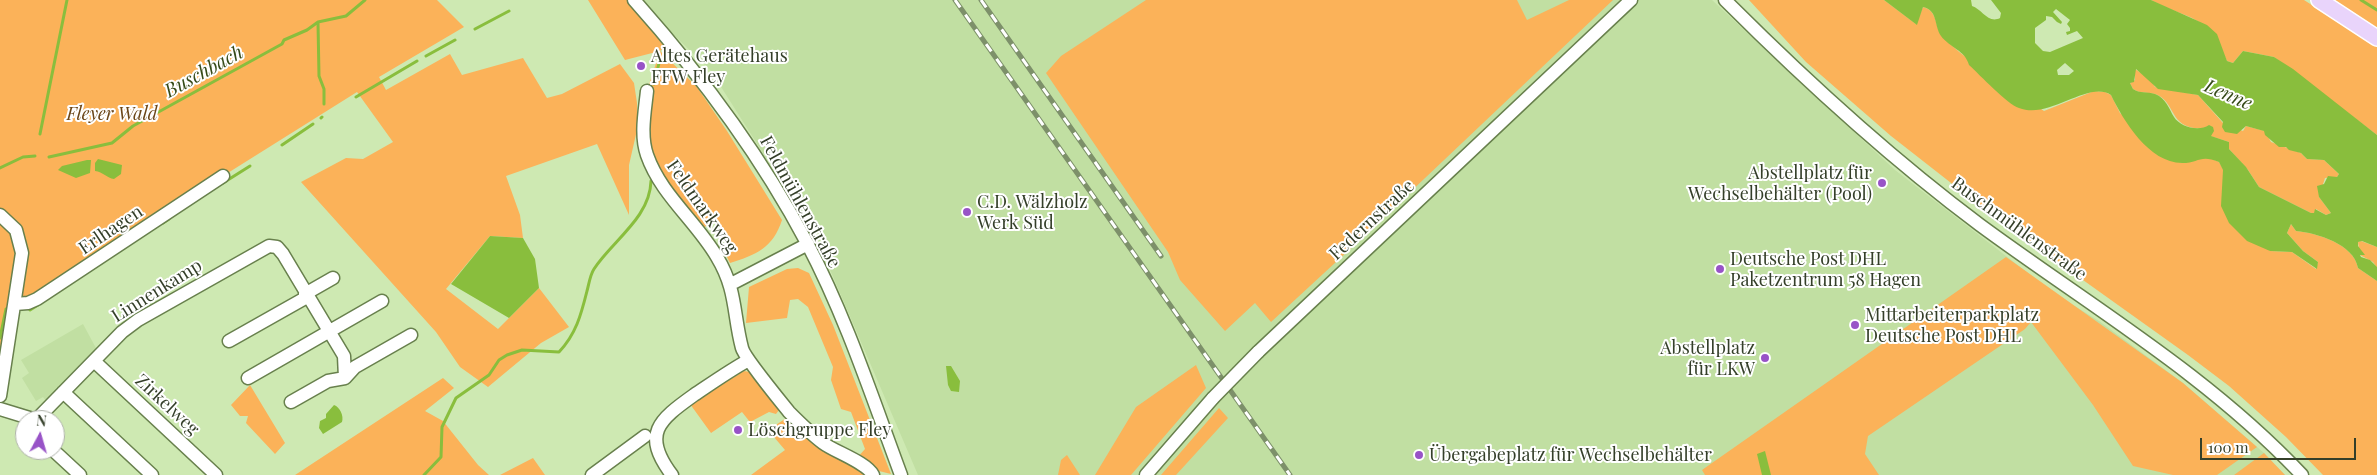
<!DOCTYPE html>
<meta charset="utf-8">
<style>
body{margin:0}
#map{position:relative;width:2377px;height:475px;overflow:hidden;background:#cee9b2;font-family:"Playfair Display",serif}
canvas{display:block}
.north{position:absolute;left:15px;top:410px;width:50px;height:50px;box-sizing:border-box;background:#fff;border:1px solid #aeb2a9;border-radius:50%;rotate:6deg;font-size:14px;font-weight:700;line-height:20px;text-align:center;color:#343f29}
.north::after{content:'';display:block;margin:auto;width:18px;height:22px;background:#9853c7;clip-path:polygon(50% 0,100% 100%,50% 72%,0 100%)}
.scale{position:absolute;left:2200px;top:438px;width:156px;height:22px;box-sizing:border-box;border:2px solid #343f29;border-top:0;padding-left:6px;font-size:15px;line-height:18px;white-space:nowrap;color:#343f29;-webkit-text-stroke:4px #fff;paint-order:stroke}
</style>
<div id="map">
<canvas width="2377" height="475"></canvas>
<div class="north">N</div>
<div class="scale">100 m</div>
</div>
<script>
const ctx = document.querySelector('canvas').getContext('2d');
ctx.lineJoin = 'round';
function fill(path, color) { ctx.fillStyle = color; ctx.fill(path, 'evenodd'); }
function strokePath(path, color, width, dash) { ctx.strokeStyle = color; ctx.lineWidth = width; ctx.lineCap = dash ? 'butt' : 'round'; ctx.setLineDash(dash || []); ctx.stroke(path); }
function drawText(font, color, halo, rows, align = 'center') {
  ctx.font = font + ' "Playfair Display",serif'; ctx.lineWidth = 4; ctx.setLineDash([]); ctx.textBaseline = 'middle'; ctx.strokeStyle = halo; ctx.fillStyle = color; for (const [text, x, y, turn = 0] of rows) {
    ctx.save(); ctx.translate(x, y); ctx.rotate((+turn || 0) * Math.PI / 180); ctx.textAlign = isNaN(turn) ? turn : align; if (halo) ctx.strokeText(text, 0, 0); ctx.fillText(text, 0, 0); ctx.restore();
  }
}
fill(new Path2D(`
 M638,0h1074l183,170 160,124 44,27 84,62 81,70 21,22h-1367l-102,-238 -105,-166z
 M83,324l14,26 -50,52 -4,-5 -7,4 -14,-23 7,-5 -8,-13z`), '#c1dfa2');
fill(new Path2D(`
 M0,0h437l27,27 -85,50 7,13 64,-36 12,21 61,-17 24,40 15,-4 58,-30 14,19 3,20v27l-8,35v50l-32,-71 -91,32 14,39 3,23 -33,-2 -44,53 52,40 41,-41 30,39 -28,16 -53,44 -28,-20 -24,-35 -135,-150 45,-24 17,1 30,-17 -36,-50 -134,84 -151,101 -57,27 -15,92z
 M588,0h46l36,41 -10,10 37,36 30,44 55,89c-9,28 -26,35 -52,43l-4,-8 7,-4 -19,-30 -14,9 -53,-77v-62l13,-40 -35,9z
 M1146,0h371l10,20 42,-20h44l-264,250 -78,72 -16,-19 -30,28 -45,-51 -12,-28 -122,-179 15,-17z
 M1749,0h135l32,24 7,-17c16,4 11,21 20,30 26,27 70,52 101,74l50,-20 11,1 6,3 9,18 61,50 25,-7 13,6 51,89 22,1 24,17 2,-7 -15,-11 -16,-18 4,-9 5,7c21,2 58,13 62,37l19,13v194h-54l-37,-38 -57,-51 -41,-31 -196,-140 -101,-79 -85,-74z
 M2151,0h153l73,47v88l-103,-78 -31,-6 -10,12 -6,-2c-21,-49 -35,-39 -76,-61z
 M2333,0h44v28z
 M2135,69l16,11 4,7 43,8 25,28 20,8 3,-5 19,5 6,11 30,11 6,6 17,1 15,14 -2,3 -12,1 -6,19 12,16 -5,2 -10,-6 -2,5 -3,-1 -52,-26 -11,-17 -19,-21v-7l-19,-6 -6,-8c-36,3 -27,-27 -49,-34 -8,-2 -15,0 -22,-5l-3,-6 5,-3z
 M2361,241l16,6v21l-4,-6 -13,-7h4l-5,-6 -1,-7z
 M2006,257l177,126 74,64 -40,28h-44l-40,-9 -40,-61 -62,-83 -6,7 -157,107 -3,18 14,21h-174l-3,-5z
 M798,268l11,5 24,52 58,149 -12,-3 -22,-13 8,-9 -14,-37 -10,-3 -10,-29 2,-13 -25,-60 -10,-8 -8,1 -3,18 -41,5 3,-36 38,-18z
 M1196,365l10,23 -75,87h-36l41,-68z
 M744,371l6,1 29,38 -3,4 -7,-2 -19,10 -8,-10 -31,21 -21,-29z
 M443,378l11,10 -29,23 18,10 35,44 11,10h-194z
 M250,385l35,58 -10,11 -29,-31 2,-7h-8l-9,-11z
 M1219,408l9,10 -52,57h-15z
 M788,417l80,58h-117l34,-25 -17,-20z
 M2264,453l21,22h-51z
 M1067,455l13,20h-22l3,-15z
 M533,458l12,17h-45z`), '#fbb259');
fill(new Path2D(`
 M1884,0h87l1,6c10,3 16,18 28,12l1,-5 -10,-13h160l56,25 10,9 10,27 6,2 10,-12 31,6 19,12 84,66v112l-15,-6 -4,1v4l7,9h-5l1,2 9,3 7,7v14l-19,-13c-4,-24 -41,-35 -62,-37l-5,-7 -4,9 16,18 15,11 -1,7 -25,-17 -22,-1 -23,-10 -18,-18 -8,-17 2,-36 -4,-8c-19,-8 -20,1 -37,1 -33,0 -59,-43 -71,-68 -23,-15 -61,25 -92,13 -12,-4 -39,-33 -50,-43 -4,-15 -19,-17 -28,-29 -7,-10 -3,-26 -18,-29l-6,18zM2056,9l14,11 -3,4 3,4v3l-4,1 1,3 10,-4 6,7 -33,14 -7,-1 -8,-8v-15l11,-8v-4l6,1 5,5 4,2 1,-2 -9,-10zM2065,63l9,8 -5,4h-11l-1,-5zM2136,69l22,20 40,6 25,27 -1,5 3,5 12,2 9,-8 18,5 1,4 14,12h7l3,3 12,3 6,6 17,1 15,14 -2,3 -9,-1 -4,8 -7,2 2,11 12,16 -5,2 -11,-6 -1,4h-3l-52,-26 -13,-20 -17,-18v-7l-18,-6 3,-5 -1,-4 -4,-2c-10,7 -29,2 -35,-8 -5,-8 -8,-19 -19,-23 -8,-3 -15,0 -22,-5l-3,-6 4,-1z
 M98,159l24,6 -1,9 -7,5c-7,-1 -11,-7 -19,-8v-8z
 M87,160h4l-1,13 -14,5 -18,-8 4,-4z
 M490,236l33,2 12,21 4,29 -30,30 -58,-34z
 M946,366h5l9,15 -1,11 -8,-1 -3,-6z
 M334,405c6,2 10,11 8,17l-19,12 -4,-6 1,-7 6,-3v-4z
 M1765,451l6,24h-9l-5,-21z`), '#89be3d');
strokePath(new Path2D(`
 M2361,0l16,10
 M318,23l1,53 5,13v15
 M475,29l34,-18
 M426,56l29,-16
 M654,84l5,-21
 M356,97l61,-36
 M321,118l1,-1
 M40,134l27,-134
 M282,145l31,-21
 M49,157l63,-14 21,-17 149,-82 2,-4 23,-10 11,-8 28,-6 19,-16
 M0,168l23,-11 12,-1
 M223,183l27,-17
 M163,223l6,-4
 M30,310l8,-5
 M0,338l6,-29
 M424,475l17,-18 1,-30 14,-29 33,-23 10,-15 8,-5 15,-5 37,2c17,-18 22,-37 28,-61 2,-7 3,-16 7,-22 18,-28 56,-51 57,-88`), '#89be3d', 3);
const minor = new Path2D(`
 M634,0c67,75 126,154 173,243 39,74 65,154 94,232
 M1725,0c80,80 164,157 255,225 110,81 228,150 322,250
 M647,91c-2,20 -7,44 0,64 14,40 49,66 70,102 20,33 16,57 25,91 2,9 39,54 47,64 10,10 22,22 34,31 12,9 43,19 50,32
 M0,215l16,15 6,23 -22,143
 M731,284l77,-40
 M305,294l28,-16
 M15,304l13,-1 9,-4 186,-123
 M229,341l78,-44
 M1258,352l373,-352
 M94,361l122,114
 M248,378l134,-77
 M63,392l89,83
 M291,402l37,-21 17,-3 10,-11 56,-32
 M0,409l36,11 86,-88 16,-12 131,-74 8,1 6,7 61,102 1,22
 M53,450l27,25
 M592,475l53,-39
 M672,475c-31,-41 -13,-55 22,-80 18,-12 35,-24 53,-34
 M1146,475l67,-77`);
const major = new Path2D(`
 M2319,0l58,38`);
strokePath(minor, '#68804d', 15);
strokePath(major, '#fff', 18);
strokePath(minor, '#fff', 12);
strokePath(major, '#e9d4fb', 15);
const rail = new Path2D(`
 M955,0l335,475
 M981,0l180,256`);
strokePath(rail, '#7d906a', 5);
strokePath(rail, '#fff', 3, [9]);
const minorBridge = new Path2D(`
 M1213,398l45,-46`);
strokePath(minorBridge, '#68804d', 15, []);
strokePath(minorBridge, '#fff', 12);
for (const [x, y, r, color] of [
 [641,66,5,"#9853c7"],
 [1882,183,5,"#9853c7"],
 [967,212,5,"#9853c7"],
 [1720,269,5,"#9853c7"],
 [1855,325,5,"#9853c7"],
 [1765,358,5,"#9853c7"],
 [738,430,5,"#9853c7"],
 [1419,455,5,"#9853c7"]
]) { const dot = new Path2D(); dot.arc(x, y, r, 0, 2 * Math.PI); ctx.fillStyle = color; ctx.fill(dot); strokePath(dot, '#fff', 2); }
drawText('18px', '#343f29', '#fff', [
 ["Altes Gerätehaus",651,56],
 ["FFW Fley",651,77],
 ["Abstellplatz für",1872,173,"right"],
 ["Wechselbehälter (Pool)",1872,194,"right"],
 ["C.D. Wälzholz",977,202],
 ["Werk Süd",977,223],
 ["Deutsche Post DHL",1730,259],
 ["Paketzentrum 58 Hagen",1730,280],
 ["Mittarbeiterparkplatz",1865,315],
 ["Deutsche Post DHL",1865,336],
 ["Abstellplatz",1755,348,"right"],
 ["für LKW",1755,369,"right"],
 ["Löschgruppe Fley",748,430],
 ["Übergabeplatz für Wechselbehälter",1429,455]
], 'left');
drawText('italic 18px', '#6b4618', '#fff', [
 ["Fleyer Wald",112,114]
]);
drawText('18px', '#343f29', '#fff', [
 ["Feldmühlenstraße",800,202,61],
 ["Feldmarkweg",702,207,55],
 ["Federnstraße",1372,220,-43],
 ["Buschmühlenstraße",2019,229,36],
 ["Erlhagen",111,230,-34],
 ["Linnenkamp",157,291,-32],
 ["Zirkelweg",167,405,43]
]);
drawText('italic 19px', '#354a18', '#fff', [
 ["Buschbach",204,72,-29],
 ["Lenne",2228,95,23]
]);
</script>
